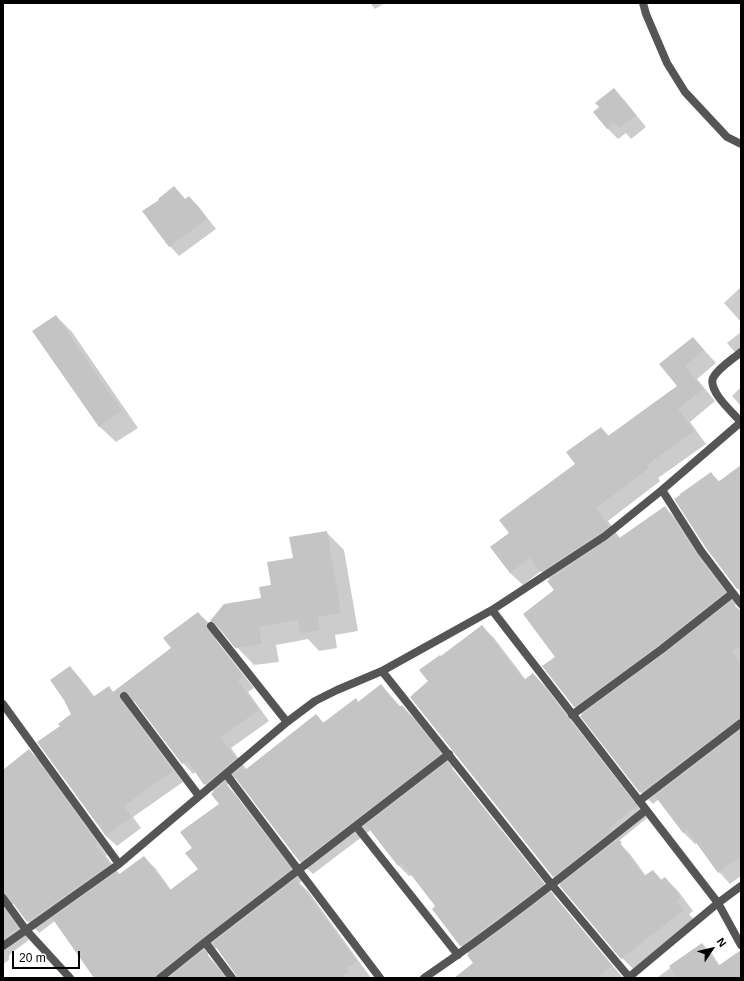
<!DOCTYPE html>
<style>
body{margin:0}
#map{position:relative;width:744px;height:981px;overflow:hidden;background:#fff;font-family:Arial,sans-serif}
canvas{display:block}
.frame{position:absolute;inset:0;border:4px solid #000;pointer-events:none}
.north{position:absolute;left:692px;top:929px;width:40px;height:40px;-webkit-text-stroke:3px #fff;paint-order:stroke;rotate:55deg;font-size:11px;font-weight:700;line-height:16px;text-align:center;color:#000}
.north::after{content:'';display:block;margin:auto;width:14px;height:18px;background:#000;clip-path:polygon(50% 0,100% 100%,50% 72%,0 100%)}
.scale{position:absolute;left:12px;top:951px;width:68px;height:18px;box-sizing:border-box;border:2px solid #000;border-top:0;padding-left:5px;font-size:12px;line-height:14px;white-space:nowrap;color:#000;-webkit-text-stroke:3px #fff;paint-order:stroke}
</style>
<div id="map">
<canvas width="744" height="981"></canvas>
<div class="frame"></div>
<div class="north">N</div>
<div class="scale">20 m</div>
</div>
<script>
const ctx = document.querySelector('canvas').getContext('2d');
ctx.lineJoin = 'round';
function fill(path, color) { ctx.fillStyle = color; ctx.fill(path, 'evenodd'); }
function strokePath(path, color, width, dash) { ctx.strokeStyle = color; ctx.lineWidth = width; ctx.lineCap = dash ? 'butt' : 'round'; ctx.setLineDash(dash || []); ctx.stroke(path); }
fill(new Path2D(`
 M370,3h15l-10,6z
 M614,90l11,11 21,26 -15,12 -5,-6 -8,6 -11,-11 -7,-21z
 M174,187l12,13 3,-3 10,10 17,22 -37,27 -9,-10 -26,-35 16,-11z
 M741,287v35l-17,-19z
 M56,316l16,16 66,96 -22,14 -17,-16z
 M741,332v27l-14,-16z
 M693,338l23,25 -19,16 18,22 -25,21 16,22 -48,34 2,3 -52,40 12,17 45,-31 11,12 32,48 28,37 -1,2 6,4v266l-11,8 -11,-12 -22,-29 -2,1 -11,-11 -25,-34 -6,5 -12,-12 -59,-76 1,-1 -9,-9 -18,-49v-66l-6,-11 -9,-9 -18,14 -13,-12 -19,-26 19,-14 66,-69 25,-36 8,8 69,-49z
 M741,387v19l-9,-10z
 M741,466v127l-35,-46 5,-74 9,9z
 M326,532l18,18 14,81 -23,4 2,13 -18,3 -11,-12 -32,6 3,17 -25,3 -42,-44 50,-23 32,-39z
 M198,613l11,10 8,18 37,47 -6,4 21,29 -38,27 16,22 69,-55 8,8 31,-24 4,4 22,-18 20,22 1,-1 13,13 38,48 -1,1 102,127 -1,1 9,9 61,73h-167l19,-15 -6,-9 -8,-8 -28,-37 3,-3 -24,-31 -3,1 -10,-10 -28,-36 -58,44 -13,-12 -64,-85 -9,8 9,10 66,86 -3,2 9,8 63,87h-133l-21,-31 -10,8 8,8 12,15h-131l-41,-57 -16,12 -11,-12 -13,-17h-3l-3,9 20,27 -18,13 -2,3v4l-6,4v-193l26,-21 11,11 67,94 -1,1 14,19 24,-18 12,12 15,21 28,-21 -6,-20 27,-45 -6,-12 -9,-8 -9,-12 -3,2 -10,-11 -47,-62 -5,1 -2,5 1,4 53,71 -50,35 8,11 -24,18 -11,-10 -67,-94 22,-16 12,-11 -3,-48 10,11 15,19 13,-10 5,5 59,-44z
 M482,626l12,12 32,42 7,-6 12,12 102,132 -27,22 2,3 -2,1 10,10 16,22 7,-5 9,9 3,-2 13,13 15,20 -4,3 8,9 -62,48 -13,-13 -60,-73 -9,-9 -124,-194 12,-24z
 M702,944l11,11 7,11 21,-15v27h-84z`), '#0003');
fill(new Path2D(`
 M614,88l22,27 -17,13 -5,-5 -7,6 -14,-17 6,-5 -4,-4z
 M174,186l11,13 4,-3 18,23 -38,28 -27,-36 17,-11 -1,-1z
 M56,315l66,96 -23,16 -67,-96z
 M693,337l11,13 -19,16 18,23 -25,20 16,22 -47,34 2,3 -53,40 13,18 -7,6 -62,40 -10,-14 -20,15 -20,-26 19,-14 -10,-13 76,-56 -9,-12 35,-25 7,9 69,-50 -18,-22z
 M741,465v122l-4,2 -31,-41 -32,-49 6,-4v-1l31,-22 7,10z
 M665,506l31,48 29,38 -66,53 -85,62 -32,-41 13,-9 -32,-43 31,-24 -7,-9 68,-46 3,4z
 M327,531l14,82 -23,4 2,13 -20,3 -2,-13 -39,7 3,17 -27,4 -20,-25 -5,-2 14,-17 37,-6 -2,-11 12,-2 -4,-23 26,-4 -4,-21z
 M731,601l10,13v31l-9,7 9,11v55l-3,1 -98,74 -60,-77 85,-63z
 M198,612l9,11 -1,3 1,3 37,48 -6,4 21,29 -38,27 15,21 -32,27 -17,-25 -5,4 -54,-71 -4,-2 -4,1 -1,4 1,3 53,72 -49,35 8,11 -26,19 -69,-94 23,-16 -2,-2 13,-10 -7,-14 -14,-20 20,-14 23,31 16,-11 4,6 58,-44 -8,-10z
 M482,625l42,55 9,-7 104,133 -28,22 2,3 -58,46 -143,-180 18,-16 -9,-11 21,-15 1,1z
 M381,684l18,23 3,-2 39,49 -141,108 -67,-87 9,-8 3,3 71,-56 7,9 33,-25 2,4z
 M741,730v126l-23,17 -31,-43 -4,3 -28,-37z
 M29,749l68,94 -2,1 15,20 -83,58 -20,-27 -4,-2v-123z
 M447,762l97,122 -84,62 -28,-37 3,-3 -33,-43 -4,3 -32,-41z
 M225,782l66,87 -134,105 -2,4h-61l-42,-60 65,-46 1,3 26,-19 26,34 28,-21 -13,-16 7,-5 -12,-16 39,-28 -8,-10z
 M618,840l26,36 9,-6 8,10 4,-3 16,20 -4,4 7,9 -63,49 -62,-74z
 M296,879l61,82 -10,7 3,3 -10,7h-103l-1,-3 -23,-32z
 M551,892l61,74 -16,12h-142l19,-15 -6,-8z
 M3,907l15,21 -15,11z
 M702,943l16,23 23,-16v28h-64l-8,-12z
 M204,950l21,28h-56z`), '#c4c4c4');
strokePath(new Path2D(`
 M643,3l3,11 21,49 18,29 42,45 14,7
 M741,352c-8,7 -23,16 -28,26 -5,13 20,35 28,44
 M662,490l39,61 40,53
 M492,610l226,293 23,42
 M211,626l76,96
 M382,671l170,214 77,92
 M124,696l75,100
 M3,704l116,160
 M572,715l90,-66 71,-56
 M226,774l154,204
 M639,801l102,-78
 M356,826l102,129
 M3,898l23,32 -23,16
 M205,942l27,36
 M70,978l-44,-48 93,-66 168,-142 28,-21 22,-11 45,-19 110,-61 113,-74 57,-46 79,-68
 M160,978l45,-36 244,-188
 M424,978c77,-52 149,-110 222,-168
 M628,978l90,-75 23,-17`), '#555', 8);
</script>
